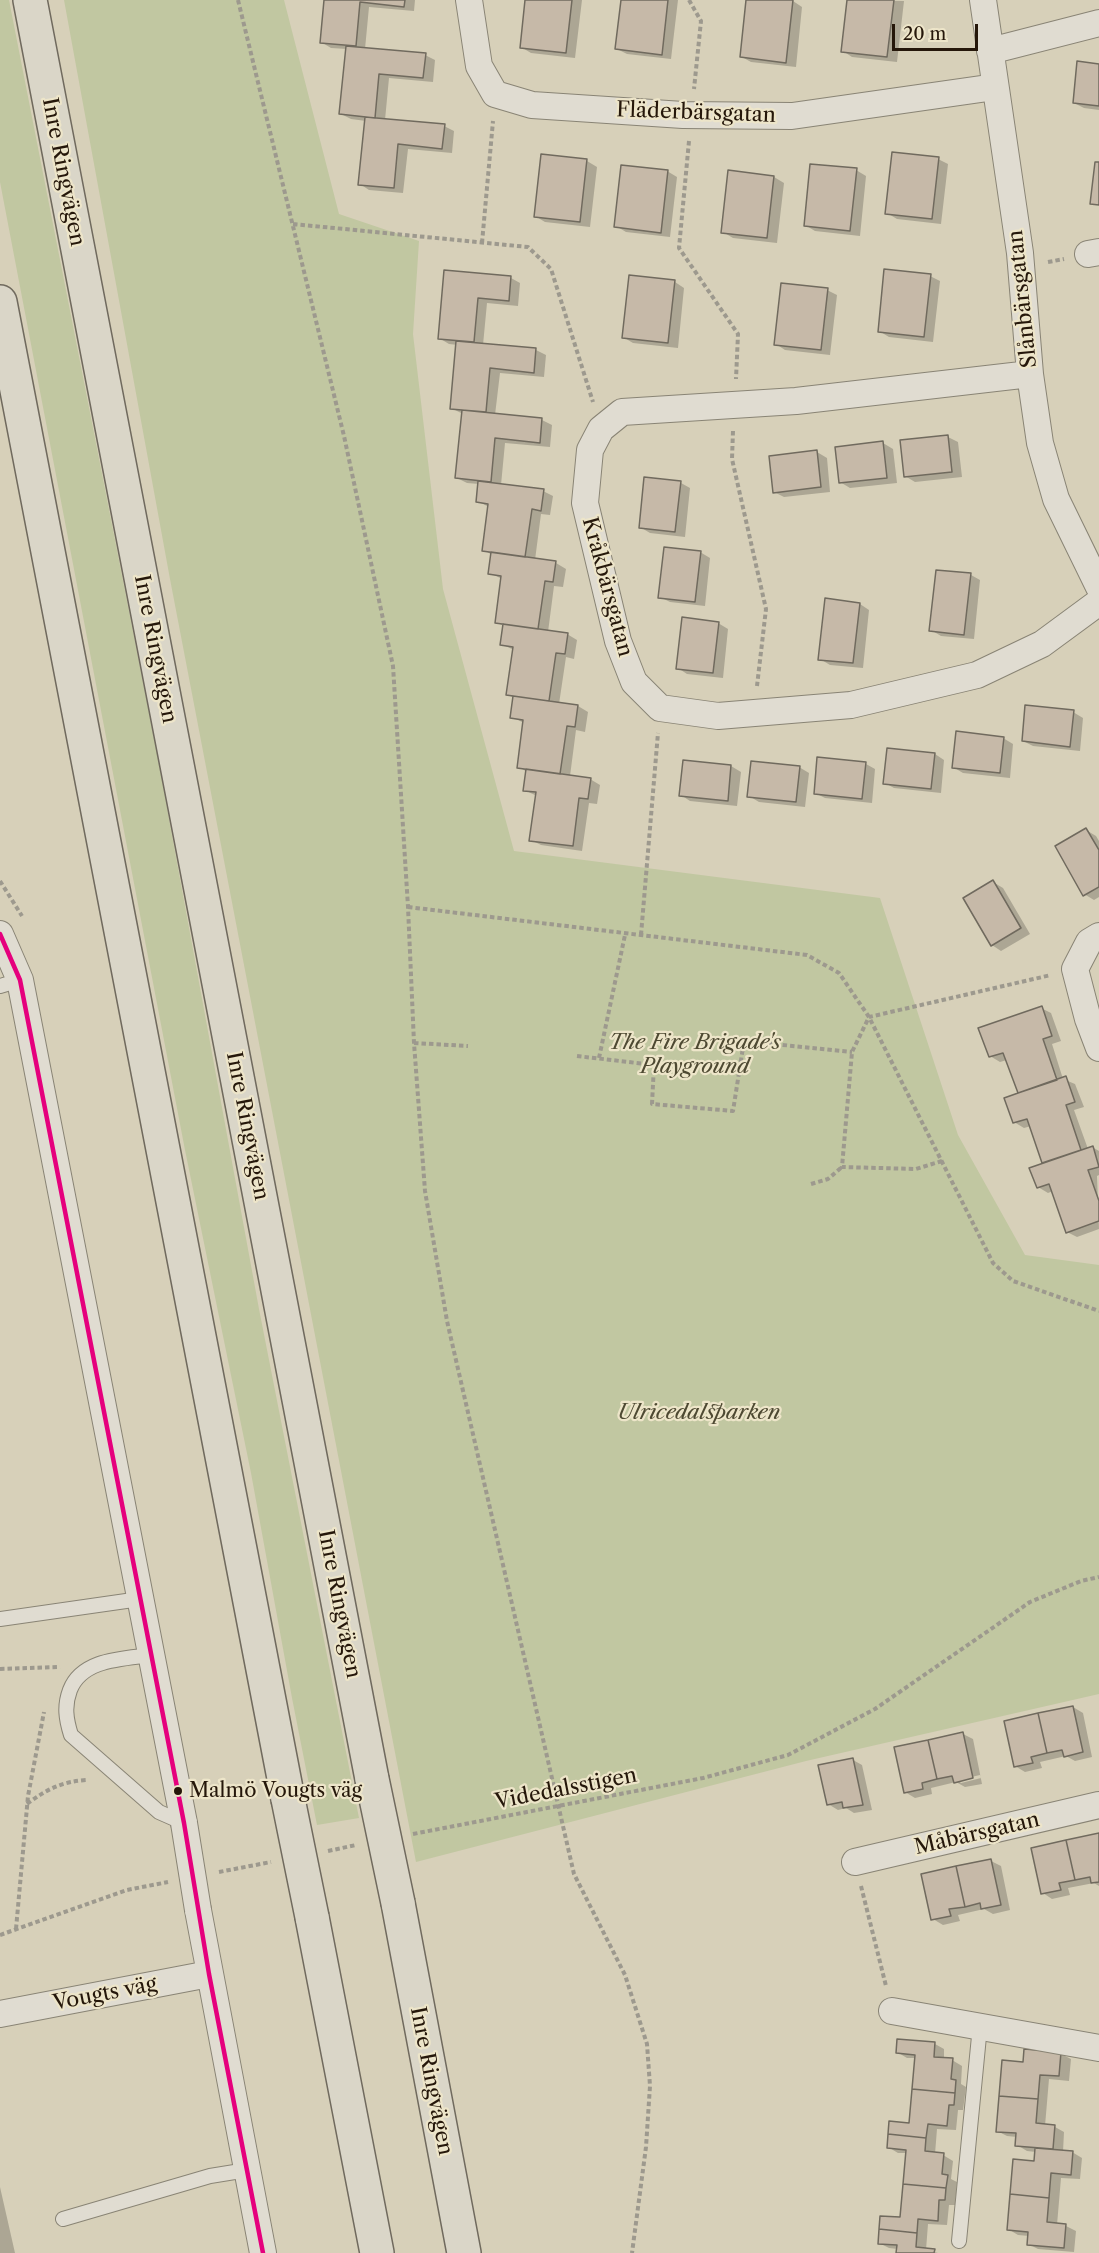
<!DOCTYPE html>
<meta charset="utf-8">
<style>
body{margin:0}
#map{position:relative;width:1099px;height:2253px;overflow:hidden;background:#d7d0b9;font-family:"Libre Caslon Text",serif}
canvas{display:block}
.scale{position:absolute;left:892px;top:24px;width:86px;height:27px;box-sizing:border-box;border:3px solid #25170a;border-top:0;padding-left:8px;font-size:18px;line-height:21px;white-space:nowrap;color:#25170a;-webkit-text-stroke:4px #ede5c9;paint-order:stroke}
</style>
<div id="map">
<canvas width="1099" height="2253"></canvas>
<div class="scale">20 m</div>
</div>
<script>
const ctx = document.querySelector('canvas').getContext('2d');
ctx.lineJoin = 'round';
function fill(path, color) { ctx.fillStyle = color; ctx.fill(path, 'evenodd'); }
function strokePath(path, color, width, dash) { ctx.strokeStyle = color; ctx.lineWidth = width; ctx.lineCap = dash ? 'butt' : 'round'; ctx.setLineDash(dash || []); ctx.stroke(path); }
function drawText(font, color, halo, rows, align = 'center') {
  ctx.font = font + ' "Libre Caslon Text",serif'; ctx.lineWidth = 4.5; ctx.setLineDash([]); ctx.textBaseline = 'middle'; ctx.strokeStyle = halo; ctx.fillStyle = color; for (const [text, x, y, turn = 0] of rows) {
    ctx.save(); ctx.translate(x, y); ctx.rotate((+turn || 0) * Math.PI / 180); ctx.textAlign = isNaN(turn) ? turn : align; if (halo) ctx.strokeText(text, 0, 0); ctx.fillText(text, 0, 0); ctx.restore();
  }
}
fill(new Path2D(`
 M0,0h9l149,759 101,550 100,509 -42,7 -25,-127 -41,-225 -66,-323 -185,-968z
 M64,0h220l55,214 80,27 -6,93 30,255 71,262 366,47 78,237 67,120 74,10v429l-293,67 -390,101 -246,-1283z`), '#c1c7a1');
fill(new Path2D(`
 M325,0h90l-1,11 -45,-4 -4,42 60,6 10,5 -2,22 -44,-4 -4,42 59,6 10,5 -2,22 -44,-4 -5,44 -34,-3 -9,-6 6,-63 -15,-2 -10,-5 6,-65 -16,-1 -10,-6z
 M526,0h56l-7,58 -44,-5 -10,-6z
 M622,0h56l-7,59 -44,-5 -10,-5z
 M748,0l45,1 9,6 -6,60 -45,-5 -9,-5z
 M848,0l56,1 -7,61 -45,-5 -9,-6z
 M1099,65v45l-15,-2 -10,-5z
 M542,156l45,5 10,6 -7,60 -45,-5 -10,-6z
 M938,159l10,5 -7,60 -44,-5 -10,-6z
 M856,170l10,6 -6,60 -45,-5 -10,-6z
 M667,171l10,6 -7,60 -44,-5 -10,-6z
 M729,172l45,5 10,6 -7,60 -44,-5 -10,-6z
 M446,272l65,6 9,5 -2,23 -31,-3 -4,42 53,5 10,5 -2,22 -44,-4 -5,42 47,5 10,5 -2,22 -45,-4 -4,42 42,6 10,5 -3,19 -9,-1 -6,46 21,3 10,6 -3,18 -9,-1 -6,46 19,2 10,6 -3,19 -8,-2 -7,47 19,2 10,6 -3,20 -9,-2 -6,46 20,3 10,6 -3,19 -8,-1 -7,48 -41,-6 -10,-5 6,-44 -13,-6 3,-18 -8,-5 5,-44 -12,-6 3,-19 -7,-3 6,-45 -13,-6 3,-18 -8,-4 6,-43 -12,-6 2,-18 -8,-5 5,-43 -12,-6 2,-17 -12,-1 -10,-5 6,-64 -12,-6 7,-63 -9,-1 -10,-6z
 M930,276l10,5 -7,61 -44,-5 -10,-6z
 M675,282l9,6 -6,60 -45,-5 -10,-6z
 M827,290l10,5 -7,60 -45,-5 -9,-6z
 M948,437l10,5 4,35 -47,5 -10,-6z
 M883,443l10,6 4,34 -47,5 -10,-6z
 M817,452l10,6 3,34 -46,5 -10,-5z
 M681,483l9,5 -5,49 -35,-4 -10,-6z
 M700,552l10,6 -5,48 -35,-4 -10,-5z
 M971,575l9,5 -6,59 -33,-3 -10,-6z
 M860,604l9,6 -6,58 -33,-3 -10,-6z
 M718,623l10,6 -5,49 -36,-4 -9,-6z
 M1073,712l10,6 -3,33 -47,-5 -10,-5z
 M1003,738l10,6 -3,34 -47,-5 -10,-6z
 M935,754l9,6 -3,33 -47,-5 -9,-5z
 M684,761l47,5 10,6 -4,34 -47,-5 -9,-6z
 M866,764l9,5 -3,34 -47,-5 -10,-5z
 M799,767l10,6 -4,34 -46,-5 -10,-6z
 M1086,830l10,6 3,5v56l-5,3 -10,-6z
 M993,882l10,6 27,46 -29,17 -9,-6z
 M1041,1008l10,5 10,28 -9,3 11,35 12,5 9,23 -10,3 14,39 4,-2 7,4v24l-2,1 2,53 -22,8 -10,-5 -14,-41 -5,2 -10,-6 6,-23 -13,-38 -7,2 -10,-6 6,-28 -13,-34 -7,2 -10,-6z
 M1073,1707l10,6 9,44 -17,4 -9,-5 -26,6 2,6 -17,4 -10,-6z
 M963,1734l10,5 9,45 -17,3 -9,-5 -25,6 1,6 -17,4 -10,-6zM980,1775l1,3 -20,5 -3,-3z
 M853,1760l9,5 10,45 -18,3 -8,-5 -8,2 -10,-6z
 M1099,1834v52l-5,-3 -26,5 2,7 -18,4 -9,-6z
 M991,1861l10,5 9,44 -17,4 -9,-5 -26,6 2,6 -17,4 -10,-6z
 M935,2044l9,5v10l8,1 10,6 -1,18 5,3 -3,23h-5l-2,20 -19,-1 -2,25 8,1 10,6 -2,18 6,3 -2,23h-6l-2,20 -19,-1 -2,26 12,3h-40v-4l-9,-1 -10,-5 22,-24 6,-66h-9l-10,-6 22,-23 6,-66h-9l-10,-6z
 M1061,2054l10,5 -2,22 -20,-2 -4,47 10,1 9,5 -1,20h9l10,6 -2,21 -19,-1 -4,47 9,1 10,5 -2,21 -36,-3 -10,-5 1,-8 -11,-1 -10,-6 27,-67 1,-10 -9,-1 -10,-6v-8l-10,-1 -10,-5 27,-68z
 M0,2187l15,66h-15z`), '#0003');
const building = new Path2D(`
 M324,0h81l-1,7 -44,-5 -4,44 -36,-3z
 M525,0h47l-6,53 -46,-5z
 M621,0h47l-6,55 -47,-6z
 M746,0h47l-7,63 -46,-6z
 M847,0h47l-7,57 -46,-5z
 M346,46l80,7 -3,25 -44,-4 -4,44 -36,-4z
 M1077,61l22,3v42l-26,-3z
 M365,117l80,7 -3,25 -44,-5 -4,44 -36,-3z
 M892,152l47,5 -7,62 -47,-5z
 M541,154l46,5 -7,63 -46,-5z
 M1095,162h4v43l-9,-1z
 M810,164l47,4 -7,63 -46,-5z
 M621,165l47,5 -7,63 -47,-6z
 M728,170l46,6 -7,62 -46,-5z
 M884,269l47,5 -7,63 -46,-5z
 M444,270l67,6 -2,25 -31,-3 -4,44 -36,-3z
 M629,275l46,5 -7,63 -46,-5z
 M781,283l47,5 -7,62 -47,-5z
 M456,341l80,7 -2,25 -44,-5 -4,44 -36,-3z
 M462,410l80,8 -2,25 -45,-5 -4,44 -36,-4z
 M948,435l4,37 -48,5 -4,-37z
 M883,441l4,37 -48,5 -4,-36z
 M817,450l4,37 -48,6 -4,-37z
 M644,477l37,4 -6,51 -36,-4z
 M478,481l66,8 -3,22 -9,-2 -7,48 -43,-6 6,-47 -12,-2z
 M664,547l37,4 -6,51 -37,-4z
 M491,552l65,9 -3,21 -8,-1 -7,48 -43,-6 6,-47 -13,-2z
 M936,570l35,3 -7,62 -35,-4z
 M825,598l35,5 -7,60 -35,-3z
 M682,617l37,5 -6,51 -37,-4z
 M503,624l65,9 -3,21 -9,-1 -7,48 -43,-6 7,-48 -13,-2z
 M513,696l65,9 -3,22 -8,-1 -7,48 -43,-6 6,-48 -13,-2z
 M1025,705l49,5 -4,37 -48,-6z
 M956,731l48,6 -4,36 -48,-5z
 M887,748l48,5 -4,36 -48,-5z
 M817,757l49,5 -4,37 -48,-5z
 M683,760l48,5 -3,36 -49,-5z
 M751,761l49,5 -4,36 -49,-5z
 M526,769l65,9 -3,21 -9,-1 -6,48 -44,-5 7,-49 -13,-1z
 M1086,828l13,22v37l-16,9 -28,-50z
 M993,880l28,48 -30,18 -28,-48z
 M1042,1006l10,30 -9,3 14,41 -39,13 -15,-40 -14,4 -11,-29z
 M1066,1076l9,26 -9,3 15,45 -39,13 -15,-44 -14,4 -9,-25z
 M1093,1146l6,21 -11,3 11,31v20l-33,12 -17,-49 -12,4 -8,-20z
 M1073,1706l10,46 -19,5 -2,-7 -15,3 -9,-40z
 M1038,1713l9,40 -16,4 2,6 -19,4 -10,-46z
 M963,1732l10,46 -19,5 -2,-7 -15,3 -9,-39z
 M928,1740l9,39 -15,4 1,6 -19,4 -10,-46z
 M853,1758l10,47 -20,3 -1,-6 -15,3 -9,-40z
 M1099,1833v49l-8,1 -1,-6 -15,3 -9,-40z
 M1066,1840l9,40 -16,3 2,7 -20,4 -10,-46z
 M991,1859l10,46 -20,4 -1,-6 -15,4 -9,-41z
 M956,1866l9,41 -16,2 2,7 -20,4 -10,-46z
 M897,2039l38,3 -1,15 19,1 -2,21 5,1 -1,13 -43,-4 3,-34 -19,-2z
 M1024,2049l37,3 -2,24 -19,-1 -2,24 -39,-3 3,-36 21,2z
 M912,2089l43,4 -1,12h-5l-2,21 -19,-2 -2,14 -38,-4 1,-13 20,2z
 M999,2096l39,3 -2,24 19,2 -2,24 -38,-3 1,-13 -20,-1z
 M888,2134l38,4 -1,13 19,2 -2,21 6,1 -2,13 -43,-4 3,-34 -19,-2z
 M1035,2148l38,3 -2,24 -20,-2 -2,25 -39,-4 3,-35 21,2z
 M903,2184l43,4 -1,12h-6l-1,21 -20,-2 -1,14 -38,-4 1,-13 20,1z
 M1010,2194l39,4 -2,24 19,2 -2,24 -37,-3 1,-13 -21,-2z
 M879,2229l38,4 -1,14 19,2 -1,4h-38l1,-8 -19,-1z`);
fill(building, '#c6b9a8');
strokePath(building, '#706a5e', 1.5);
const lane = new Path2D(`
 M0,986l20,-6
 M0,1619l140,-20
 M151,1655c-29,4 -69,4 -81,35 -6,16 -4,29 1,45l88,77 25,11
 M63,2219l147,-43 37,-6
 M959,2241l21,-215`);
const street = new Path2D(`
 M469,0l10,66 16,28 37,11 151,10 109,1 203,-29
 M983,0l37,253 10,121 10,69 16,56 43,88
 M990,51l109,-28
 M1088,254l11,-2
 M1030,374l-234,27 -174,11 -21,17 -11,21 -5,53 33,138 16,41 26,26 58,8 133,-11 126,-30 65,-31 57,-42
 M0,934l20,46 164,843
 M1099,936l-10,6 -14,27 13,50 11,29
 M855,1862l244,-57
 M198,1910l65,343
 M892,2011l207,37
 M0,2014l209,-40`);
const highway = new Path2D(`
 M30,0l342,1779
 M0,302l288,1497
 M398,1903l66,350
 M312,1917l65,336`);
strokePath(lane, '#898475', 16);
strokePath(street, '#898475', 28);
strokePath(highway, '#706a5e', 36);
strokePath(new Path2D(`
 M238,0l106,436 49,230 15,241 6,136 11,148 22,130 127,553 51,101 22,69 3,42 -4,61 -14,106
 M689,0l12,21 -7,68
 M689,141l-10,107 59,86 -2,45
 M293,224l235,23 23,22 42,133
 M482,243l11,-122
 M1048,262l16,-3
 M733,431l-1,28 34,150 -9,77
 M0,881l22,35
 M408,907l399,48 32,18 30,44 124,246 20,18 86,30
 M641,935l17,-202
 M414,1043l54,3
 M577,1056l77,9 -2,39 81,7 11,-70 108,11
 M599,1058l26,-123
 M942,1161l-26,8 -74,-2 10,-115 17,-35 182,-42
 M811,1184l17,-5 14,-12
 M0,1669l60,-2
 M27,1804c20,-15 36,-23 61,-24
 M413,1834l290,-56 85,-23 87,-46 155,-107 51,-21 18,-4
 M328,1851l28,-6
 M219,1872l52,-10
 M861,1886l25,100
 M16,1929l12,-133 16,-84
 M0,1935l127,-45 41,-8`), '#9d998e', 4, [4.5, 3]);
strokePath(lane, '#e0dcd1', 14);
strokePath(street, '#e0dcd1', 26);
strokePath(highway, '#dad6c8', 33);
const streetBridge = new Path2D(`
 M184,1823l14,87`);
const highwayBridge = new Path2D(`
 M372,1779l26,124
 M288,1799l24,118`);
strokePath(streetBridge, '#898475', 28, []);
strokePath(highwayBridge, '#706a5e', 36, []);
strokePath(streetBridge, '#e0dcd1', 26);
strokePath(highwayBridge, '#dad6c8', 33);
strokePath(new Path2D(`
 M0,934l20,46 164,843 25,151 54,279`), '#e5007d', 4.5);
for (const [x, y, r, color] of [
 [178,1791,5,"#25170a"]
]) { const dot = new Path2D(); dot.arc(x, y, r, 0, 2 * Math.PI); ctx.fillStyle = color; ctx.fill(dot); strokePath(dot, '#ede5c9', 2); }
drawText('20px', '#25170a', '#ede5c9', [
 ["Malmö Vougts väg",189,1791]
], 'left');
drawText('21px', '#25170a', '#ede5c9', [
 ["Fläderbärsgatan",696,113,2],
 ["Inre Ringvägen",63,172,79],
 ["Slånbärsgatan",1023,299,-96],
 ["Kråkbärsgatan",607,587,75],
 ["Inre Ringvägen",155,649,79],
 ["Inre Ringvägen",247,1126,79],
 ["Inre Ringvägen",339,1604,79],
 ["Videdalsstigen",566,1789,-11],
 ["Måbärsgatan",977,1834,-13],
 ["Vougts väg",105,1994,-11],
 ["Inre Ringvägen",431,2081,79]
]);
drawText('italic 21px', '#4e4932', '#ede5c9', [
 ["The Fire Brigade's",695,1043],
 ["Playground",695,1067],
 ["Ulricedalsparken",699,1413]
]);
</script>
